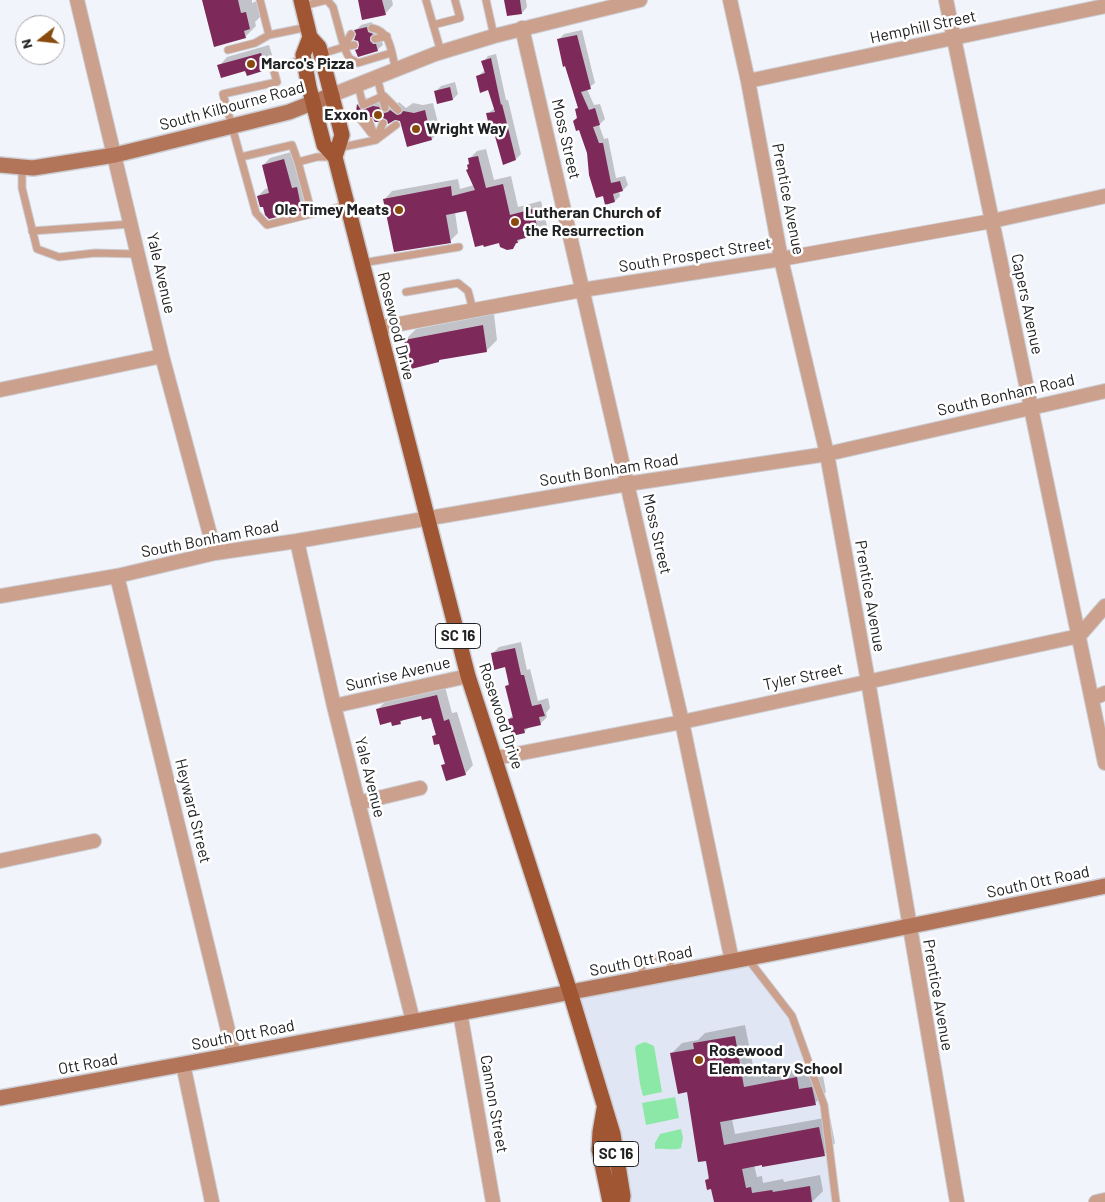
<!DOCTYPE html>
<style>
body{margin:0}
#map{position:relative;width:1105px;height:1202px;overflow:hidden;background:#f2f4fb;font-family:Barlow,sans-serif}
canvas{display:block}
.north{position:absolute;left:15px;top:15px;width:50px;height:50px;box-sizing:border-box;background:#fff;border:1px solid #a6a7a7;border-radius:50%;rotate:254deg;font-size:14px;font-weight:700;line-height:20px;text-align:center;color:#212224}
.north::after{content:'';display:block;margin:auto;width:18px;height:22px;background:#894b0d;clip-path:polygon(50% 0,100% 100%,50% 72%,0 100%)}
</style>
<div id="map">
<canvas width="1105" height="1202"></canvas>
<div class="north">N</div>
</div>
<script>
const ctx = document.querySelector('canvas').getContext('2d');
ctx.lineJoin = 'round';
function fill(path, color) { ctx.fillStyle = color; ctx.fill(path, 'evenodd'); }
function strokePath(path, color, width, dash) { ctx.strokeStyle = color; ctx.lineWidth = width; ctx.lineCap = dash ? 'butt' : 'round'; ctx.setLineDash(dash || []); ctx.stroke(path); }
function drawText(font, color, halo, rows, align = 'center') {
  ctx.font = font + ' Barlow,sans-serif'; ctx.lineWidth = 5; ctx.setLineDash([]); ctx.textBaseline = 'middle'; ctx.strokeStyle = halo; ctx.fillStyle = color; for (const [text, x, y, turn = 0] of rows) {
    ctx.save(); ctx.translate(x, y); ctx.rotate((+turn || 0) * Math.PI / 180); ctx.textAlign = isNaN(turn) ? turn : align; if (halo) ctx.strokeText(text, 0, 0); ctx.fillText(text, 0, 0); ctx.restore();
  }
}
fill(new Path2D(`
 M747,958l45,58 32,89 12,97h-214l-52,-210z`), '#e0e6f3');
fill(new Path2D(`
 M645,1042l9,4 8,46 -19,4 -3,-12 -5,-36 2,-3z
 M675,1097l4,21 -33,7 -4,-22z
 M681,1129l2,9 -2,10c-9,3 -16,0 -26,1v-6l5,-9z`), '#8ce8a7');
fill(new Path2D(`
 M203,0h49v3l5,-2 4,15 -6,6 1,4 -11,11z
 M359,0h33l1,5 -8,9z
 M505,0h21l1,7 -5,6 -14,2z
 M372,22l3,13 4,4h2l2,6 -6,5 -17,-2 -4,-18 5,-5z
 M582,30l13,53 -8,6 7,16 6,-1 5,15 -6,6 5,14 4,-1 8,40 9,-2 3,9 -5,5 -4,1 1,5 -5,5 -9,2 -18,-51 -11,-43 2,-2 -21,-67 6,-6z
 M269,45l5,16 -8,8h-20l-27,-3 8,-9z
 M496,54l10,46h2l13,54 -5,5 -22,-31 -7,-14 8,-6 -6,-19 -12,-12 8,-7 -2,-8 5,-6z
 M455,82l3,12 -5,5 -17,-8 5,-5z
 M366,97l4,5 12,-3 15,5 2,-2 7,6 7,-5 10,2 10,-2 7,28 -8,8 -31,-19 -41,-7 -4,3 2,-11z
 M486,149l8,31 17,-4 7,31 23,-6 6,25 -8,8 -17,4 -10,10 -12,-6 -33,-32 -12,2 3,21 -8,8 -66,-41 8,-9 66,-12 2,10 14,-4 -5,-16v-10l8,-8z
 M291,152l8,29 5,-1 5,22 -7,8 -33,7 -11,-21 7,-7 4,-1 -6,-23 7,-7z
 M494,314l3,26 -11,11 -44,7 -3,3 -34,-21 11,-11z
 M521,642l6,28 3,-1 8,32 10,-3 2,10 -4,5 1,4 -7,7 -10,2 -6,6 -15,-13 4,-4 -7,-29 4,-4 -4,-16 -14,-12 7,-7z
 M445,687l7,26 5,-1 16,53 -8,9 -22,-8 3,-3 -6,-21 -7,-5 4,-4 -5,-16 -10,-3 -17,4 -5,5 -8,-2 -14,-12 8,-8z
 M745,1025l10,51 53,-9 2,12 13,-3 3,16 -11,11 -83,16 3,15 95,-17 5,26 -11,11 -70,11 3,12 5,-1 1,7 20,-4 1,3 36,-7 3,16 -11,11h-97l-3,-15 -6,-7 4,-4 -22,-85 -17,-37 11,-11 16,-3 7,-7z`), '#0003');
fill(new Path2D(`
 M202,0h36l3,13 5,-1 4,17 -6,2 2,7 -32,9z
 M358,0h24l4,15 -24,5z
 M504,0h16l2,14 -15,2z
 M367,27l1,5 5,2 -3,3v4l3,3h3l2,7 -20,6 -3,-7 3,-1 1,-5 -1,-3 -4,-1 2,-6 -2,-4z
 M577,35l14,54 -10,3 8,18 6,-2 5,17 -7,2 6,16h4l8,40 9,-2 3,10 -10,3 2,8 -10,3 -2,-9 -7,2 -7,-23 -2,-22 -8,-23 -3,1 -3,-10 4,-3 -2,-9 3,-1 -13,-42 -2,1 -6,-28z
 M261,53l5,17 -19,6 -2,-5 -24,7 -4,-13z
 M491,58l10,47 1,-1 14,56 -13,5 -10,-36 -3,1 -4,-17 9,-1 -7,-22 -8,3 -4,-17 9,-3 -4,-12z
 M450,87l3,13 -16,4 -3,-13z
 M357,104l5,6 11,-4 6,1 2,4 3,2 4,-1 2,-2 7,5 4,-1 2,-3 11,2 11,-3 7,30 -25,7 -7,-26 -5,-1 -7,4 -1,-4 -4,-2 -5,4h-3l-3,-5h-7l-4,-2 -6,4z
 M478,156l8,32 17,-4 7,31 23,-6 6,26 -22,5 1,3h-2l-3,6 -6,1 -7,-3 -1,-4 -15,4 -1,-2 -8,2 -9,-36 -20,4 5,28 -57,9 -11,-53 68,-13 1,10 23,-6 -9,-20 2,-1 -1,-4 2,-1 -1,-6z
 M284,159l8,29 5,-1 5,24 -33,8 -4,-4 -2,-8h-3l-3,-11 12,-3 -7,-28z
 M483,325l4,27 -48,8v2l-28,7 -7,-29z
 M515,648l6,27h3l8,31 9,-2 4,12 -6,1 2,8 -17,4 1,4 -13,3 -4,-17 5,-1 -8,-32 4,-1 -4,-18 -11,3 -3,-17z
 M437,695l7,26 5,-2 17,56 -20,6 -5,-16 4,-1 -6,-20 -5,1 -2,-9 4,-1 -5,-17 -9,2 -1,-4 -21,5 1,3 -9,2 -1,-4 -11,3 -4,-16z
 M735,1036l9,51 53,-10 2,12 13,-2 4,18 -96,17 4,23 95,-18 6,29 -63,11v-2l-20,4 4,19 5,-1 1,6 20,-3 1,2 37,-6 2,16h-98l-3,-13 -4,1 -2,-10 4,-1 -3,-18 -8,1 -11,-70 -9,2 -8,-41 24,-4 -1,-6z`), '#7d2959');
const lane = new Path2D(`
 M260,0l9,35
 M426,0l15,52
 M486,0l8,36
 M303,6l24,-6 6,7 11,40 -23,7
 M433,25l27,-7 -5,-18
 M372,28c20,4 19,25 24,42
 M375,39l12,-3
 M344,47l5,11 9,5 33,-10
 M344,47l7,-13
 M344,47l10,-2
 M228,50l27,-7 14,-8 39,-8
 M304,59l-31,9 4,14 -54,12 33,119 11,12 80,-20
 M377,77l8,31
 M358,85l5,20 20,-9
 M384,96l14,14
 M361,120l10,13
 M376,139l7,-16
 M376,140l20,-15
 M338,148l38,-8 -7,-19
 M241,157l51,-12 6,17 19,-5h17
 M298,162l14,52
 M22,167v21l15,61 22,8 36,-4 43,1
 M32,231l99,-7
 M362,263l97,-16
 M406,292l52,-9 10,8 5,19
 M748,959l44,57 32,89 12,97
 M643,978l-2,-16 23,-6 5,3 3,13`);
const street = new Path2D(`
 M77,0l85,356 53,197
 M730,0l18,81 33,178 46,195 41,227 89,521
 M946,0l159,763
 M522,28l160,694 50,239
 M748,81l357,-75
 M332,95l103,-41 59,-18 146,-36
 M378,328l204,-38 199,-31 211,-38 113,-25
 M0,390l162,-34
 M297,541l37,165 79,315
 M117,576l117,479
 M0,596l117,-20 98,-23 82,-12 330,-57 200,-30 278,-63
 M1092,699l13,-6
 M334,706l134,-30
 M496,758l186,-36 397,-86 26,-30
 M358,803l62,-15
 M0,861l94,-20
 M460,1012l33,190
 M183,1064l29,138
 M1096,1202l9,-2`);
const secondary = new Path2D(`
 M0,165l33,3 82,-13 174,-43 43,-17
 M0,1098c369,-68 738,-135 1105,-212`);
const primary = new Path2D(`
 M301,0l9,37 9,10 23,88 -7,22
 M310,37l-7,18 6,32 15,58 11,12 133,519 102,316 43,142 10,62 -1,6
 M604,1109l-4,23 -1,18 11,52`);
strokePath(lane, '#ccced4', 9);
strokePath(street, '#ccced4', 16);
strokePath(secondary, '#ccced4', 18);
strokePath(primary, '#ccced4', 18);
strokePath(lane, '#cba08d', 7);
strokePath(street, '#cba08d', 14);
strokePath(secondary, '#b3755a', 15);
strokePath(primary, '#a05633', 15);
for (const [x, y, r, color] of [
 [251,64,5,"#894b0d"],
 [378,115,5,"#894b0d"],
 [416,129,5,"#894b0d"],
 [399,210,5,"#894b0d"],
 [515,222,5,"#894b0d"],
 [699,1060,5,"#894b0d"]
]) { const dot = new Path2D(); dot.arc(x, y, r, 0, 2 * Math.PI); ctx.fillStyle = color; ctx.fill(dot); strokePath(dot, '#fff', 2); }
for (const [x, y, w] of [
 [458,636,45],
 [616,1154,45]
]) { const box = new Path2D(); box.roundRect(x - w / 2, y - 12.5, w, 25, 4); ctx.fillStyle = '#fff'; ctx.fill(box); strokePath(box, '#212224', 1); }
drawText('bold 15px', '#212224', null, [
 ["SC 16",458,636],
 ["SC 16",616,1154]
]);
drawText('16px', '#212224', '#fff', [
 ["Hemphill Street",923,27,-12],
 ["South Kilbourne Road",232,106,-15],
 ["Moss Street",566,139,77],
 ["Prentice Avenue",788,199,79],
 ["South Prospect Street",695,255,-9],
 ["Yale Avenue",161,273,77],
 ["Capers Avenue",1027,304,78],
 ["Rosewood Drive",396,326,76],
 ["South Bonham Road",1006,395,-13],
 ["South Bonham Road",609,470,-9],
 ["Moss Street",657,534,77],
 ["South Bonham Road",210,539,-11],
 ["Prentice Avenue",870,596,80],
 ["Sunrise Avenue",398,674,-13],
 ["Tyler Street",803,677,-12],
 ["Rosewood Drive",501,716,72],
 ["Yale Avenue",370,777,76],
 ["Heyward Street",193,811,76],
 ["South Ott Road",1038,882,-12],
 ["South Ott Road",641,961,-11],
 ["Prentice Avenue",938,995,80],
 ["South Ott Road",243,1035,-11],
 ["Ott Road",88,1064,-10],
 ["Cannon Street",494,1104,80]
]);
drawText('bold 16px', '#212224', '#fff', [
 ["Marco's Pizza",261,64],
 ["Exxon",368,115,"right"],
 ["Wright Way",426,129],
 ["Ole Timey Meats",389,210,"right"],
 ["Lutheran Church of",525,213],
 ["the Resurrection",525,231],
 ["Rosewood",709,1051],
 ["Elementary School",709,1069]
], 'left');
</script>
